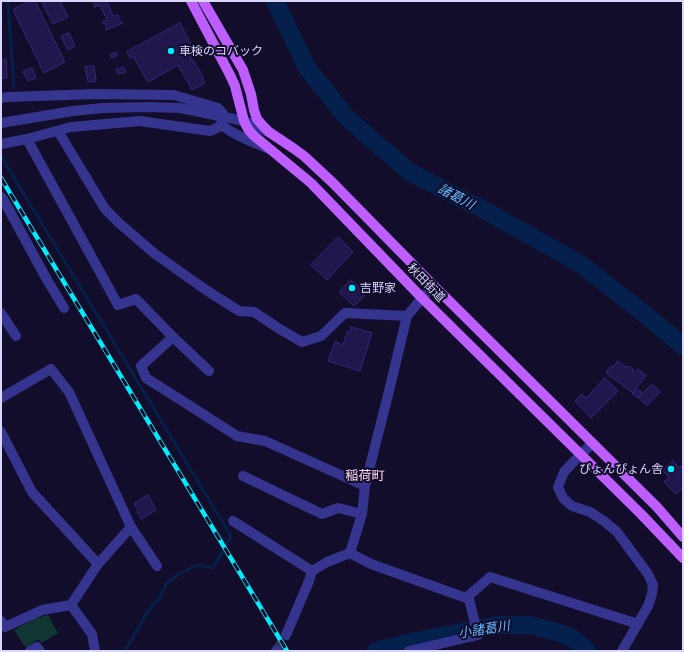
<!DOCTYPE html>
<meta charset="utf-8">
<style>
body{margin:0}
#map{position:relative;width:684px;height:652px;overflow:hidden;background:#120d2a;font-family:Montserrat,sans-serif}
canvas{display:block}
.frame{position:absolute;inset:0;border:2px solid #dad7ff;pointer-events:none}
</style>
<div id="map">
<canvas width="684" height="652"></canvas>
<div class="frame"></div>
</div>
<script>
const ctx = document.querySelector('canvas').getContext('2d');
ctx.lineJoin = 'round';
function fill(path, color) { ctx.fillStyle = color; ctx.fill(path, 'evenodd'); }
function strokePath(path, color, width, dash) { ctx.strokeStyle = color; ctx.lineWidth = width; ctx.lineCap = dash ? 'butt' : 'round'; ctx.setLineDash(dash || []); ctx.stroke(path); }
function drawText(font, color, halo, rows, align = 'center') {
  ctx.font = font + ' Montserrat,"Noto Sans JP",sans-serif'; ctx.lineWidth = 4; ctx.setLineDash([]); ctx.textBaseline = 'middle'; ctx.strokeStyle = halo; ctx.fillStyle = color; for (const [text, x, y, turn = 0] of rows) {
    ctx.save(); ctx.translate(x, y); ctx.rotate((+turn || 0) * Math.PI / 180); ctx.textAlign = isNaN(turn) ? turn : align; if (halo) ctx.strokeText(text, 0, 0); ctx.fillText(text, 0, 0); ctx.restore();
  }
}
fill(new Path2D(`
 M48,615l10,18 -16,10 -4,-4 -12,9 -12,-18 20,-11z`), '#103533');
strokePath(new Path2D(`
 M8,1l6,87
 M1,156l230,380 -18,32 -16,-3 -17,8 -13,10 -8,16 -12,13 -14,26 -9,13`), '#05204c', 3);
strokePath(new Path2D(`
 M275,1l32,67 41,51 63,54 77,39 94,53 65,51 36,30
 M376,651l35,-9 86,-17h33l30,8 14,6 13,12`), '#05204c', 18);
const building = new Path2D(`
 M30,1h5l30,61 -21,11 -31,-63z
 M42,1h18l8,16 -15,7z
 M95,1h14l-2,1 6,14 5,-1 1,5 4,3 -17,7v-5l-4,-3 5,-2 -7,-15 -5,2z
 M180,23l16,31 -6,4 1,3 2,-1 11,18 -2,1 3,4 -13,7 -14,-25 -30,17 -15,-26 -3,2 -3,-6z
 M69,33l6,13 -7,4 -7,-13z
 M116,52l1,4 -5,2 -2,-3z
 M1,59h5l1,19 -6,1z
 M94,66l2,15 -8,1 -3,-15z
 M124,67l2,5 -8,2 -2,-4z
 M32,68l4,10 -8,3 -5,-9z
 M338,237l15,15 -26,28 -16,-15z
 M351,280l15,14 -12,12 -15,-14z
 M351,327l21,6 -12,38 -32,-10 7,-19 8,3 4,-13h3z
 M618,361l10,7 1,-2 5,4 -1,1 3,2 2,-4 8,6 -13,18 -27,-20 5,-7 2,1z
 M605,378l13,13 -27,27 -16,-17 7,-7 4,4z
 M652,384l8,8 -13,14 -8,-8z
 M637,389l5,3 -4,6 -5,-3z
 M673,461l7,7 1,-2 2,2v20l-7,6 -12,-12 5,-5 -6,-6z
 M148,495l8,15 -15,9 -4,-7 1,-1 -4,-7z`);
fill(building, '#21174d');
strokePath(building, '#36277c', 1);
strokePath(new Path2D(`
 M277,650l9,-15`), '#302b4a', 10, [10, 5]);
strokePath(new Path2D(`
 M1,98l7,-1 87,-3 79,1 44,13c11,9 4,19 -8,23l-70,-10 -69,6 -44,12 -26,5
 M1,123l72,-12 30,-3 45,-1 32,1 64,13 8,3 16,8
 M221,125c15,11 31,17 48,24
 M58,131l47,78 14,14 36,31 51,36 33,21 15,1 24,16 24,14 19,-6 24,-23 62,3
 M27,139l91,166 18,-6 37,38 -32,29 5,12 38,24 53,34 28,5 100,45
 M1,197l2,2 43,79 18,30
 M1,313l15,23
 M173,337l36,34
 M1,398l50,-29 18,23 62,135 -33,37 -27,41 21,29 3,17
 M1,432l31,60 66,72
 M592,444l-11,10 -17,18 -6,15 5,11 9,8 18,6 14,9 13,11 31,42 5,11 -1,9 -4,12 -26,45
 M243,476l79,38 16,-6 24,6
 M233,521l79,50
 M131,527l26,39
 M350,553l12,-39 3,-28 5,-20 18,-71 19,-79 26,-31
 M466,598l24,-21 148,47
 M1,621l4,6 37,-17 29,-5
 M286,635l23,-54 3,-10 15,-9 23,-9 21,11 98,35 9,36 -69,16
 M30,651l7,-4 3,4
 M276,651l1,-1`), '#35348e', 10);
strokePath(new Path2D(`
 M191,1l39,74 5,11 9,35 4,8 5,6 58,48 111,115 219,216 42,44
 M203,1l40,69 8,24 3,16 3,9 6,7 6,6 24,16 11,8 28,26 101,103 224,222 26,30`), '#bf5eff', 10);
const rail = new Path2D(`
 M1,178l286,473`);
strokePath(rail, '#03ecff', 4.5);
strokePath(rail, '#120d2a', 3, [9]);
for (const [x, y, r, color] of [
 [171,51,4,"#03ecff"],
 [352,288,4,"#03ecff"],
 [671,469,4,"#03ecff"]
]) { const dot = new Path2D(); dot.arc(x, y, r, 0, 2 * Math.PI); ctx.fillStyle = color; ctx.fill(dot); strokePath(dot, '#120d2a', 1.5); }
drawText('12px', '#dad7ff', '#120d2a', [
 ["車検のコバック",179,51],
 ["吉野家",360,288],
 ["ぴょんぴょん舎",663,469,"right"]
], 'left');
drawText('12px', '#dad7ff', '#120d2a', [
 ["秋田街道",426,283,46]
]);
drawText('italic 13px', '#65bbff', '#120d2a', [
 ["諸葛川",456,197,28],
 ["小諸葛川",484,630,-9]
]);
drawText('13px', '#ffd9f2', '#120d2a', [
 ["稲荷町",365,476]
]);
</script>
